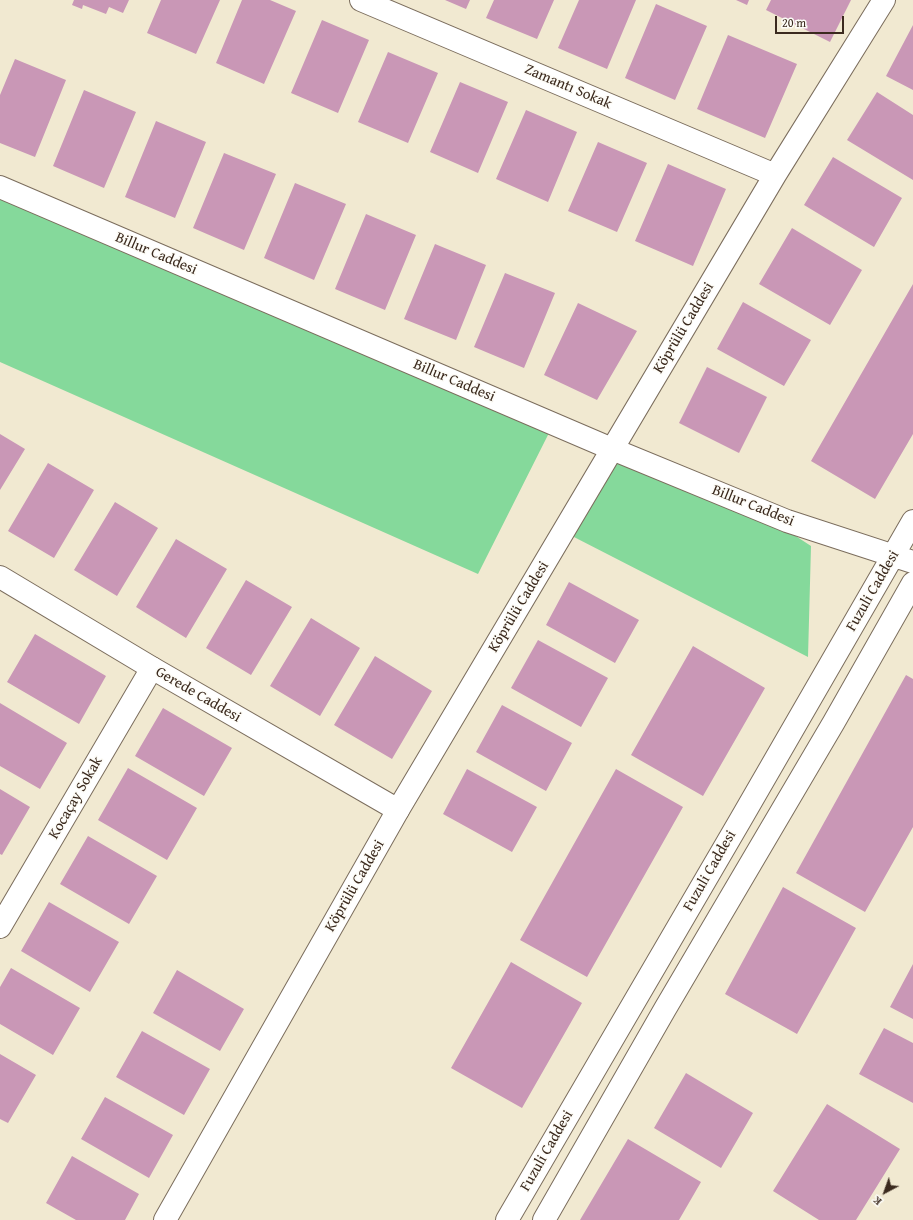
<!DOCTYPE html>
<meta charset="utf-8">
<style>
body{margin:0}
#map{position:relative;width:913px;height:1220px;overflow:hidden;background:#f1e9d1;font-family:"Gentium Book Plus",serif}
canvas{display:block}
.north{position:absolute;left:865px;top:1172px;width:40px;height:40px;-webkit-text-stroke:3px #fdfcf7;paint-order:stroke;rotate:221deg;font-size:11px;font-weight:700;line-height:16px;text-align:center;color:#3b2a1e}
.north::after{content:'';display:block;margin:auto;width:14px;height:18px;background:#3b2a1e;clip-path:polygon(50% 0,100% 100%,50% 72%,0 100%)}
.scale{position:absolute;left:775px;top:16px;width:69px;height:18px;box-sizing:border-box;border:2px solid #3b2a1e;border-top:0;padding-left:5px;font-size:12px;line-height:14px;white-space:nowrap;color:#3b2a1e;-webkit-text-stroke:3px #fdfcf7;paint-order:stroke}
</style>
<div id="map">
<canvas width="913" height="1220"></canvas>
<div class="north">K</div>
<div class="scale">20 m</div>
</div>
<script>
const ctx = document.querySelector('canvas').getContext('2d');
ctx.lineJoin = 'round';
function fill(path, color) { ctx.fillStyle = color; ctx.fill(path, 'evenodd'); }
function strokePath(path, color, width, dash) { ctx.strokeStyle = color; ctx.lineWidth = width; ctx.lineCap = dash ? 'butt' : 'round'; ctx.setLineDash(dash || []); ctx.stroke(path); }
function drawText(font, color, halo, rows, align = 'center') {
  ctx.font = font + ' "Gentium Book Plus",serif'; ctx.lineWidth = 3; ctx.setLineDash([]); ctx.textBaseline = 'middle'; ctx.strokeStyle = halo; ctx.fillStyle = color; for (const [text, x, y, turn = 0] of rows) {
    ctx.save(); ctx.translate(x, y); ctx.rotate((+turn || 0) * Math.PI / 180); ctx.textAlign = isNaN(turn) ? turn : align; if (halo) ctx.strokeText(text, 0, 0); ctx.fillText(text, 0, 0); ctx.restore();
  }
}
fill(new Path2D(`
 M0,186l554,237 -76,151 -478,-212z
 M617,453l154,67 40,26 -3,111 -236,-121z`), '#85d99b');
fill(new Path2D(`
 M74,0h55l-6,13 -14,-6 -3,7 -23,-9 -1,4 -10,-4z
 M161,0h59l-24,54 -49,-21z
 M242,0h28l26,11 -32,73 -48,-21z
 M445,0h25l-4,9z
 M494,0h60l-17,39 -51,-21z
 M579,0h57l-29,69 -49,-21z
 M736,0h13l-2,5z
 M771,0h80l-21,42 -64,-32z
 M656,4l51,22 -32,74 -50,-22z
 M322,20l47,20 -31,73 -47,-20z
 M913,25v65l-27,-14z
 M728,35l69,29 -32,74 -68,-29z
 M388,52l50,21 -30,70 -50,-21z
 M15,59l51,21 -31,77 -35,-14v-48z
 M460,82l48,20 -30,71 -48,-21z
 M84,90l52,22 -32,76 -51,-22z
 M877,92l36,23v65l-66,-40z
 M526,110l51,22 -29,70 -52,-23z
 M156,121l50,21 -31,76 -50,-21z
 M598,142l49,21 -30,69 -49,-21z
 M224,153l52,21 -32,76 -51,-22z
 M833,157l69,41 -28,49 -70,-42z
 M668,164l58,25 -33,77 -58,-25z
 M295,183l51,21 -32,76 -50,-22z
 M366,214l50,21 -31,75 -50,-21z
 M792,228l70,42 -32,55 -71,-41z
 M435,244l51,21 -30,75 -52,-21z
 M505,273l50,20 -31,75 -50,-21z
 M913,284v150l-38,65 -64,-38z
 M743,302l68,38 -27,46 -67,-37z
 M578,303l59,28 -40,69 -53,-25z
 M707,367l60,30 -28,56 -60,-30z
 M0,434l25,15 -25,41z
 M48,463l46,27 -40,68 -46,-27z
 M115,502l43,26 -41,68 -43,-26z
 M176,539l51,30 -41,69 -50,-31z
 M246,580l46,27 -41,68 -45,-27z
 M569,582l70,38 -24,43 -69,-38z
 M311,618l49,30 -40,68 -50,-30z
 M35,634l71,42 -27,48 -72,-42z
 M538,640l70,38 -27,49 -70,-39z
 M693,646l72,42 -62,108 -72,-41z
 M375,656l57,35 -40,68 -58,-34z
 M906,675l7,4v148l-48,85 -69,-39z
 M0,703l67,40 -27,46 -40,-23z
 M502,705l70,38 -26,48 -70,-39z
 M163,708l69,40 -28,48 -69,-40z
 M128,768l69,40 -30,52 -69,-40z
 M467,769l70,38 -25,45 -69,-38z
 M616,769l67,38 -96,170 -67,-37z
 M0,789l30,18 -28,48 -2,-1z
 M88,836l69,40 -28,48 -69,-40z
 M783,887l73,41 -59,106 -72,-40z
 M49,902l70,40 -29,50 -69,-41z
 M511,962l71,41 -60,105 -71,-40z
 M913,964v55l-23,-12z
 M11,968l69,40 -27,47 -53,-31v-37z
 M177,970l67,39 -24,42 -67,-38z
 M884,1028l29,15v60l-54,-29z
 M142,1031l68,38 -26,46 -68,-38z
 M0,1054l36,21 -28,48 -8,-4z
 M686,1073l67,40 -32,55 -67,-40z
 M105,1097l68,38 -24,43 -68,-39z
 M827,1104l73,45 -44,71h-37l-46,-29z
 M628,1139l73,43 -22,38h-99z
 M72,1156l67,38 -14,26h-49l-30,-17z`), '#c997b6');
const minor = new Path2D(`
 M361,0l414,175
 M0,927l152,-259
 M165,1220l233,-410 377,-635 109,-175`);
const tertiary = new Path2D(`
 M0,187l612,262 175,72 126,41
 M0,577l152,91 246,142
 M507,1220l234,-401 172,-298
 M544,1220l121,-211 169,-287 79,-139`);
strokePath(minor, '#7b6d5d', 24);
strokePath(tertiary, '#7b6d5d', 24);
strokePath(minor, '#fff', 22);
strokePath(tertiary, '#fff', 22);
drawText('15px', '#3b2a1e', '#fdfcf7', [
 ["Zamantı Sokak",568,87,23],
 ["Billur Caddesi",156,254,23],
 ["Köprülü Caddesi",684,328,-59],
 ["Billur Caddesi",454,381,23],
 ["Billur Caddesi",753,506,22],
 ["Fuzuli Caddesi",873,591,-60],
 ["Köprülü Caddesi",519,607,-59],
 ["Gerede Caddesi",198,695,30],
 ["Kocaçay Sokak",76,798,-60],
 ["Fuzuli Caddesi",710,871,-60],
 ["Köprülü Caddesi",355,886,-60],
 ["Fuzuli Caddesi",547,1151,-60]
]);
</script>
